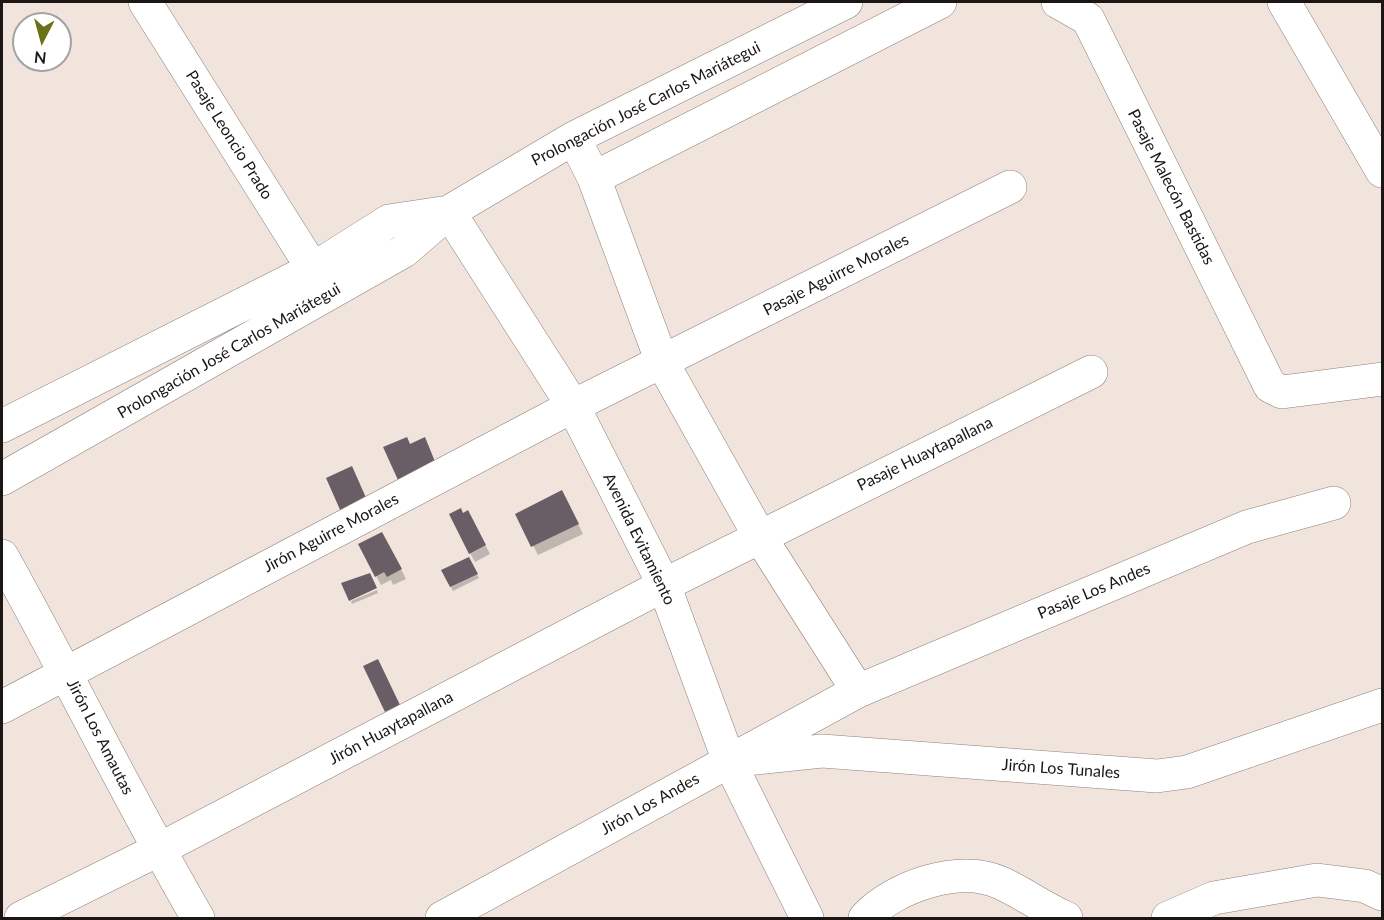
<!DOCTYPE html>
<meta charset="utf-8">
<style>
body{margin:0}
#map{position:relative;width:1384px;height:920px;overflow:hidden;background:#f1e4dc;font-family:Lato,sans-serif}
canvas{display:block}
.frame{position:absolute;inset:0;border:3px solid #1b1614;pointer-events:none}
.north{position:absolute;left:12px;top:12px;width:60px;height:60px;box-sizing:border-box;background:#fff;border:2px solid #a4a2a1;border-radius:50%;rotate:186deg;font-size:16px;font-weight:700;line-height:24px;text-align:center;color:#1b1614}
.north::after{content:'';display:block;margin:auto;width:21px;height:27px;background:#697119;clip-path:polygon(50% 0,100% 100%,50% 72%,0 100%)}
</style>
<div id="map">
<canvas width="1384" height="920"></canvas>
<div class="frame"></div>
<div class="north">N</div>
</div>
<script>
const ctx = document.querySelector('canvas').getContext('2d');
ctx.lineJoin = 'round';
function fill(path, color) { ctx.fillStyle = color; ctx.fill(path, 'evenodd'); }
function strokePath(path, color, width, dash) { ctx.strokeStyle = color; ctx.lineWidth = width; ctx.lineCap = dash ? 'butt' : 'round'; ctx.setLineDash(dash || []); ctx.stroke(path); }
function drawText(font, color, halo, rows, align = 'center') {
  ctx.font = font + ' Lato,sans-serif'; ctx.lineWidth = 6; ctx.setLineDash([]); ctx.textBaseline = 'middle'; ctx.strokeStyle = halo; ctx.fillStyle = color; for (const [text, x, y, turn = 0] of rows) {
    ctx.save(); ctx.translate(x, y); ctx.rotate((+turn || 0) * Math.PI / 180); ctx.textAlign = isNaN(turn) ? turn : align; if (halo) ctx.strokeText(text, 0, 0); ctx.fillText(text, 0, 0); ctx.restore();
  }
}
fill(new Path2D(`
 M567,501l16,33 -45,21 -21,-41z
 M473,521l17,33 -15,8 -5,-9z
 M387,542l19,37 -13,6 -2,-5 -10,5 -21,-40z
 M468,559l11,19 -26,13 -10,-20z
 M377,590l1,3 -26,11 -1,-3z`), '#0003');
fill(new Path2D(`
 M407,437l3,7 15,-7 11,27 -38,16 -15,-33z
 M352,466l15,34 -26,12 -15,-34z
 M562,490l17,34 -48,23 -16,-33z
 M461,508l2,5 5,-3 18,35 -17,9 -20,-40z
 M382,532l20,37 -15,8 -3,-5 -9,5 -17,-33z
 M469,557l9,17 -28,13 -9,-17z
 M370,573l7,15 -28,13 -8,-18z
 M378,659l22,46 -15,7 -22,-46z`), '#695e66');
const minor = new Path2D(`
 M145,2l168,267
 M1058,2l30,17 182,367 12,6 100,-13
 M1284,2l98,169
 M574,138l20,40 68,184 98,175 98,154
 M594,178l346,-176
 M449,212l124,194 91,179 65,176 78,157
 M2,426l311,-157 76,-48 60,-9
 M2,479l402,-228 45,-39 125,-74 272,-136
 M2,556c67,120 127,244 196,362
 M2,707l571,-301 437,-219
 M746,759l76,-8 335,25 30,-4 195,-67
 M21,918l137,-68 506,-265 427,-213
 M442,918l416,-227 389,-164 87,-24
 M865,918c30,-32 95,-54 136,-35 22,10 42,25 65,35
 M1168,918l46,-20 103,-18 48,6 17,8`);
strokePath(minor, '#8d817a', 34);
strokePath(minor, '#fff', 33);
drawText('16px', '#1b1614', '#fff', [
 ["Prolongación José Carlos Mariátegui",646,104,-27],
 ["Pasaje Leoncio Prado",229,135,58],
 ["Pasaje Malecón Bastidas",1171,187,63],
 ["Pasaje Aguirre Morales",836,275,-27],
 ["Prolongación José Carlos Mariátegui",229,351,-30],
 ["Pasaje Huaytapallana",925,454,-26],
 ["Jirón Aguirre Morales",331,533,-28],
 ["Avenida Evitamiento",639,539,64],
 ["Pasaje Los Andes",1094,591,-23],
 ["Jirón Huaytapallana",391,728,-28],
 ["Jirón Los Amautas",100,737,63],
 ["Jirón Los Tunales",1061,769,4],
 ["Jirón Los Andes",650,804,-29]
]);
</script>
